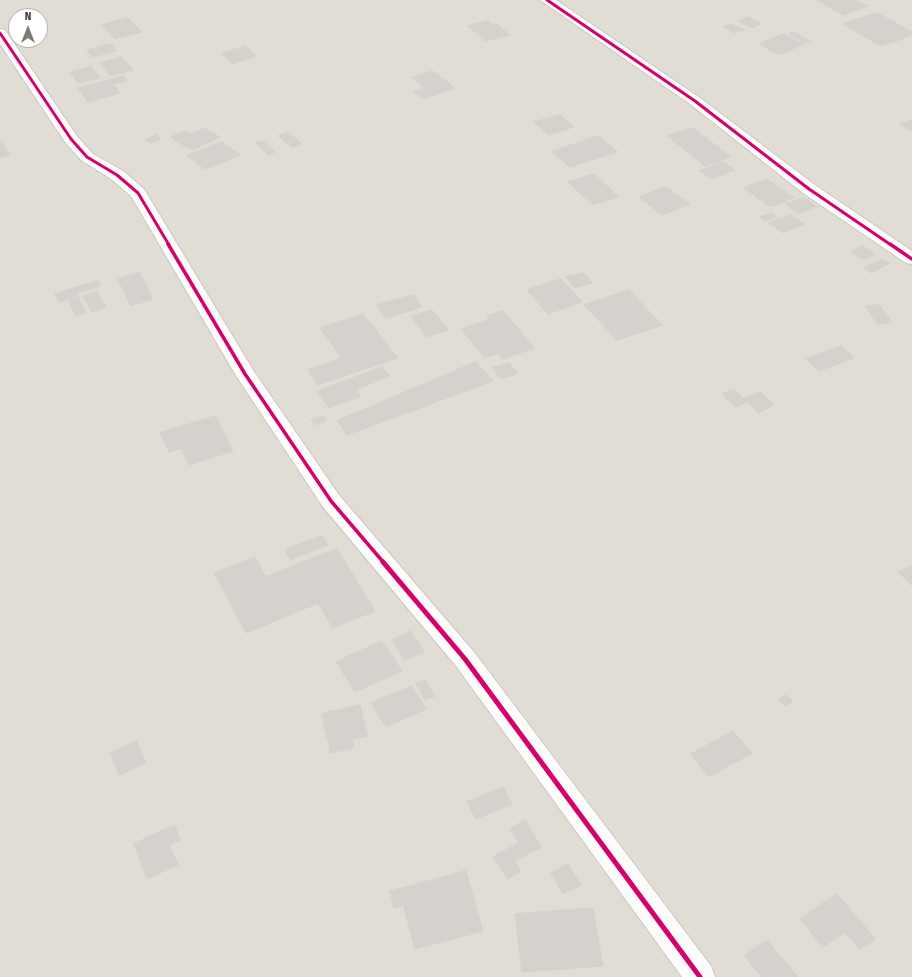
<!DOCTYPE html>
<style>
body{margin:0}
#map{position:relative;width:912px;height:977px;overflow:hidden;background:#edebe7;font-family:"Fira Sans Condensed",sans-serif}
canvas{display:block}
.north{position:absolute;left:8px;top:8px;width:40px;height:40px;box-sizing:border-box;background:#fff;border:1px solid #b3b1ae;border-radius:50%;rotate:0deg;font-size:11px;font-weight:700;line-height:16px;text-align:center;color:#413c34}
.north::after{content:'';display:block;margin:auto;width:14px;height:18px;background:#7d7973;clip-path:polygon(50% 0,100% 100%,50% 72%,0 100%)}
</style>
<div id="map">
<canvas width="912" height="977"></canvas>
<div class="north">N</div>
</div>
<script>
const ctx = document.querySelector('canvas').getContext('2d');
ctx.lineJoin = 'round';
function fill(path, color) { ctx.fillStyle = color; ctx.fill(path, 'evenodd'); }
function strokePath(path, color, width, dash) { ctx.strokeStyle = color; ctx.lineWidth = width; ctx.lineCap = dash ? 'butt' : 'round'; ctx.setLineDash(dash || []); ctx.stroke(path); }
fill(new Path2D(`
 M0,0h912v977h-912zM16,16h24v24h-24z`), '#e1ddd4');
const building = new Path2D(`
 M817,0h39l12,6 -24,9z
 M878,13l34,19v3l-13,5 -38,-22z
 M748,17l13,7 -9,4 -14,-7z
 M128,18l14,14 -27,7 -14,-14z
 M861,18l38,22 -19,6 -37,-22z
 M489,21l4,4 -20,5 -5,-4z
 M497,24l13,11 -25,6 -12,-11z
 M732,24l12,6 -9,3 -11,-6z
 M794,32l16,9 -5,2 -16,-9z
 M784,34l20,10 -25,11 -20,-11z
 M111,44l5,7 -24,6 -5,-7z
 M245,46l12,10 -24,8 -12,-10z
 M122,57l11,13 -22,6 -11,-13z
 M91,67l9,11 -22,5 -8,-11z
 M433,71l22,17 -32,11 -9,-7 11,-4 -13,-10z
 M123,76l4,5 -14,3 -3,-4z
 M110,80l10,13 -32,9 -10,-14z
 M560,115l14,12 -26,8 -14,-13z
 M912,120v12l-12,-8z
 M205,128l15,9 -28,13 -16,-9z
 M693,128l38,29 -26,9 -38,-30z
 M186,131l6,3 -16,7 -5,-4z
 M288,132l14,12 -9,4 -15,-12z
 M157,135l4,4 -11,4 -4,-3z
 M598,136l20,16 -48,15 -19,-15z
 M263,141l12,11 -7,3 -12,-12z
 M222,142l18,13 -35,14 -18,-13z
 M0,143h2l8,12 -10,3z
 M723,162l12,8 -24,9 -11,-8z
 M594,174l25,23 -26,8 -25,-23z
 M767,179l27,19 -24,9 -26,-19z
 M666,187l24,17 -28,11 -23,-18z
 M804,198l13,9 -19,7 -12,-10z
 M772,213l5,4 -12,4 -5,-4z
 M791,215l13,9 -21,9 -14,-10z
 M862,246l13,8 -11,6 -13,-8z
 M883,259l7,4 -19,10 -7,-5z
 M140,273l13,26 -22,7 -13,-27z
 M584,273l8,10 -17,5 -9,-11z
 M561,279l22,23 -35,12 -21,-24z
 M98,281l3,5 -24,7 -3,-5z
 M74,288l5,9 -20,5 -4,-8z
 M629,290l19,20 -45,15 -19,-20z
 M97,292l9,15 -14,5 -9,-16z
 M413,295l9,12 -36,11 -9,-13z
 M79,299l7,14 -10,3 -7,-15z
 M880,305l12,17 -15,2 -11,-18z
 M432,310l16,20 -21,7 -16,-21z
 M648,310l15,15 -46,15 -14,-15z
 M503,311l3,3 -16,6 -3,-4z
 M363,314l35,44 -45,15 -33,-45z
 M506,314l24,29 -45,15 -24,-29z
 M530,343l5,5 -33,11 -4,-5z
 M841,346l13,12 -35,13 -13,-12z
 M343,358l10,15 -35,12 -10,-15z
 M476,362l17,19 -146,54 -10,-14z
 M509,363l9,10 -17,6 -9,-11z
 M382,367l8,9 -35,14 -7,-10z
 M348,380l13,16 -32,12 -12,-16z
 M734,389l13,13 -12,5 -13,-13z
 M760,392l15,13 -17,8 -14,-14z
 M216,416l17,35 -44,14 -16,-36z
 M323,416l4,4 -12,5 -4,-5z
 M173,429l8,19 -12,4 -9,-19z
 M322,536l6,9 -38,15 -5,-10z
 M337,549l23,37 -114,47 -21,-40z
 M255,557l11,20 -41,16 -11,-20z
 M912,566v20l-14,-14z
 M360,586l15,25 -42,17 -15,-25z
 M411,631l13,21 -19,8 -13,-20z
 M382,641l20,30 -47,21 -19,-30z
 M425,680l10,16 -10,4 -9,-16z
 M412,686l14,23 -40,18 -15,-24z
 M787,695l6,7 -9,4 -5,-7z
 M360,705l8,31 -39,9 -8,-31z
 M733,731l19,22 -43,24 -18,-23z
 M352,740l2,8 -24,5 -1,-8z
 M137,741l9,22 -27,12 -9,-22z
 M503,787l9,17 -36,15 -9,-17z
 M525,820l9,15 -15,8 -9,-14z
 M175,826l5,14 -11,5 -6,-15z
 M163,830l15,35 -31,14 -13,-35z
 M534,835l8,12 -41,22 -8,-12z
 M515,862l6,9 -13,8 -7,-10z
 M568,864l13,21 -18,9 -12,-21z
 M466,871l17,60 -68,18 -16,-60z
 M399,889l5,16 -10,3 -4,-17z
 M837,894l24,28 -38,25 -23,-28z
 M593,908l10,58 -81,6 -7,-58z
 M861,922l14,17 -15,11 -15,-18z
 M767,940l31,37h-36l-18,-21z`);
fill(building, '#d5d2ce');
strokePath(building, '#d5d2cd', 1);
const minor = new Path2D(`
 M540,0h16l144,98 115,87 97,66v13l-6,-1 -103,-70 -113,-89z
 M0,29l5,1 72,106 16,18 30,17 21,18 109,181 86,125 135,157 237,314 4,11h-33l-226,-311 -133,-159 -88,-133 -104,-178 -20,-17 -30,-19 -16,-18 -65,-98z`);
strokePath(minor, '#c9c7c3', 2);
fill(minor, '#fcfcfb');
strokePath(new Path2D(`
 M547,0l148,101 114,88 82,56
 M0,33l71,106 16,18 30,18 21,18 31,52`), '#d6006c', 3);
strokePath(new Path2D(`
 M168,244l77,130 86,127 53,62
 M890,244l22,15`), '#d6006c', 3.5);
strokePath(new Path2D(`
 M383,562l82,97 235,318`), '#d6006c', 5);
</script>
